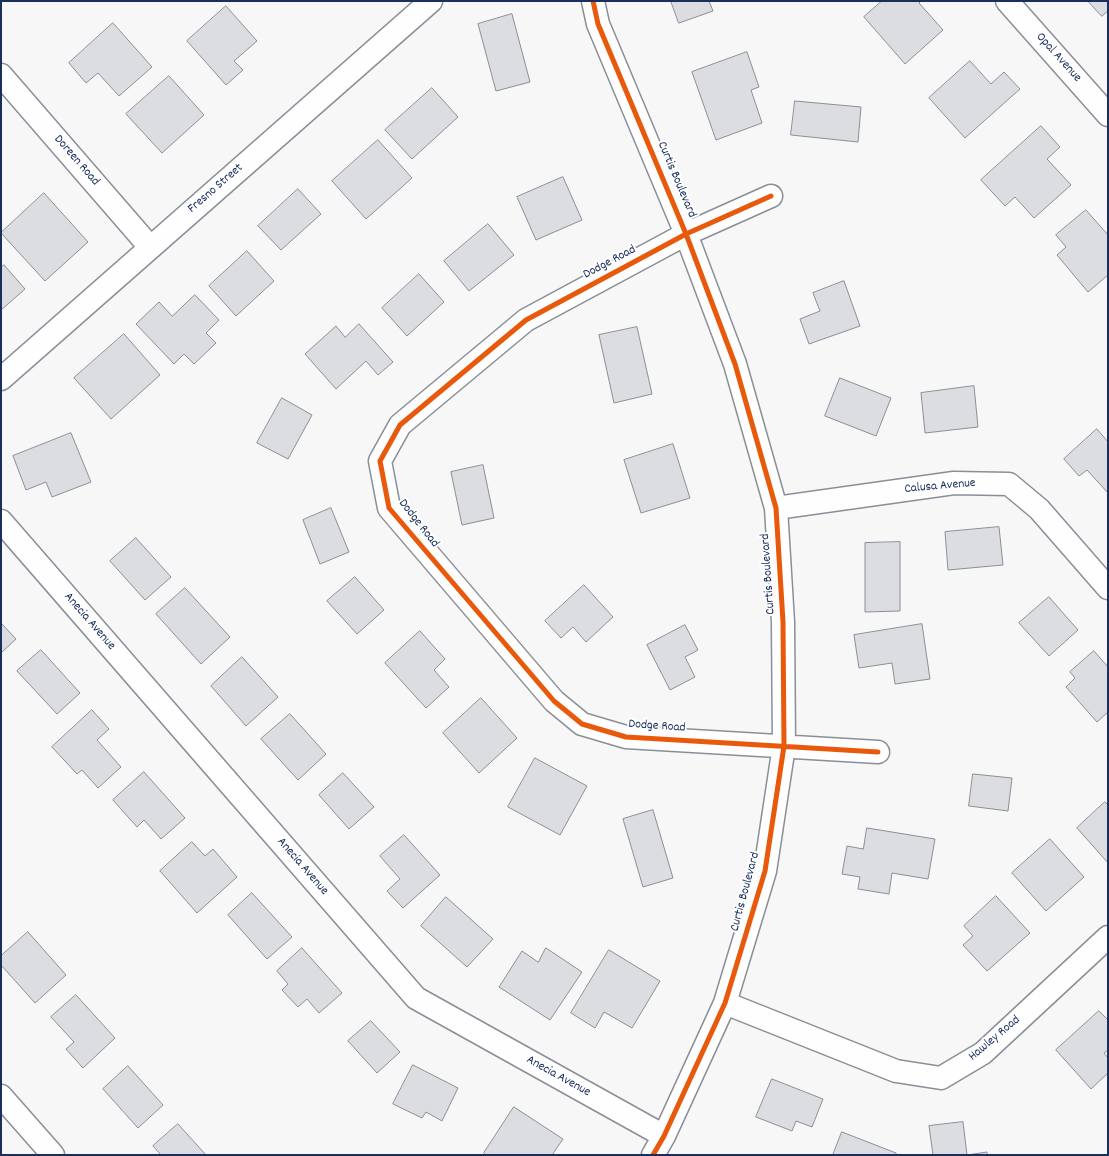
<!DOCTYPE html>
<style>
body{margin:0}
#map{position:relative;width:1109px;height:1156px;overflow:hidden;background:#f7f7f8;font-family:Dekko,sans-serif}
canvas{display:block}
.frame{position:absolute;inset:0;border:2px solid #1b2f5e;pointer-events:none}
</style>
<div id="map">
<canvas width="1109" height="1156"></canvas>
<div class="frame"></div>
</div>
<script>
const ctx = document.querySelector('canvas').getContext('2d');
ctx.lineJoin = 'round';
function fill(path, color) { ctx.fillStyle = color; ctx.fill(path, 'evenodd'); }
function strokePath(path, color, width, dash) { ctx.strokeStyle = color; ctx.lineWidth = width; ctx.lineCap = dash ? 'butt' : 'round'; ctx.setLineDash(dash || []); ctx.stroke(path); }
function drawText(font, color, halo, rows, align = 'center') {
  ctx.font = font + ' Dekko,sans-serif'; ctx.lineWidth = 4; ctx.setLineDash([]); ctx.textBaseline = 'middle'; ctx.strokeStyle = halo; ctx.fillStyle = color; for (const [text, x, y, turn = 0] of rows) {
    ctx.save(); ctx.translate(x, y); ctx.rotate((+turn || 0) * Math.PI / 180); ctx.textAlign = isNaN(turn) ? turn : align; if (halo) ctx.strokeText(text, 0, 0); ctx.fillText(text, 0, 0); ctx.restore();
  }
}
const building = new Path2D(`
 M671,1h38l4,10 -34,12z
 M882,1h39l-2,2 24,27 -38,34 -41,-47z
 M1088,1h20v10l-6,5z
 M226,6l31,35 -23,20 9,9 -17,15 -39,-44z
 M512,14l18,68 -34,9 -18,-67z
 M113,23l39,44 -33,29 -21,-23 -12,10 -17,-20z
 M747,52l12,35 -8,3 11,33 -46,17 -24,-68z
 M970,61l21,23 13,-12 16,17 -55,49 -36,-40z
 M169,76l35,39 -42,38 -36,-39z
 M432,88l26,29 -46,42 -27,-29z
 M795,101l66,6 -3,35 -67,-7z
 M1041,126l19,21 -13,12 24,26 -37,33 -19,-21 -10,9 -24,-26z
 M378,140l34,38 -46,41 -34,-38z
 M563,177l19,43 -46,20 -19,-43z
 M298,189l23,25 -40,36 -23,-24z
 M44,193l44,49 -43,39 -44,-48z
 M1086,210l22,25v40l-20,17 -31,-37 9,-8 -10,-12z
 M488,224l26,31 -45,36 -25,-30z
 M247,251l27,30 -38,35 -27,-30z
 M4,265l21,24 -24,21v-42z
 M419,274l25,28 -37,34 -25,-28z
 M844,281l16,45 -51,18 -9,-25 20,-8 -7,-18z
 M195,295l24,25 -13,13 10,10 -22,21 -10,-10 -10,10 -38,-40 23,-22 13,14z
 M359,324l34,38 -15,13 -12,-14 -30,28 -31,-35 31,-28 9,11z
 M637,327l15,67 -38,9 -15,-68z
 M124,334l36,41 -49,44 -37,-41z
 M840,378l51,20 -15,38 -51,-20z
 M974,386l4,41 -53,6 -4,-40z
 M282,398l30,17 -24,44 -31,-16z
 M1097,429l11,13v51l-21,-23 -8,6 -15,-17z
 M71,433l20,49 -39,15 -6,-15 -20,8 -13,-34z
 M673,444l17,54 -49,15 -17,-53z
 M483,465l11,53 -32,7 -11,-53z
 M331,508l18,44 -29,12 -17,-44z
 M999,527l4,38 -55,5 -3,-38z
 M136,538l35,39 -26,23 -35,-39z
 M900,542v69l-35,1v-69z
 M355,577l29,33 -27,24 -30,-33z
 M584,585l29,32 -27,25 -13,-15 -12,11 -16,-17z
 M185,588l45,49 -29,27 -45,-50z
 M1049,597l29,33 -29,26 -30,-33z
 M1,623l15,16 -15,14z
 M922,624l8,55 -35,5 -3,-21 -33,5 -5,-33z
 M685,625l13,25 -13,7 10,20 -25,13 -23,-45z
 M420,631l25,28 -11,11 15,17 -23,21 -41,-45z
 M41,650l39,43 -23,21 -40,-43z
 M1094,651l14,16v45l-11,10 -31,-35 9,-9 -5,-6z
 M242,657l36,40 -32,29 -35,-40z
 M481,698l36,40 -38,35 -36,-40z
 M92,710l17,19 -12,11 24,27 -23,21 -16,-18 -5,4 -25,-27z
 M290,714l36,40 -28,26 -37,-41z
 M535,758l52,28 -27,49 -52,-28z
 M144,772l41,46 -24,21 -17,-19 -7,7 -24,-27z
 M343,773l31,34 -25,22 -30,-34z
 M973,774l39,4 -4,33 -39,-5z
 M1105,802l3,3v58l-31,-35z
 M653,810l20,68 -30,9 -20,-68z
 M867,828l68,11 -7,40 -36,-6 -3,21 -31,-5 2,-12 -18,-3 5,-28 16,3z
 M404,835l36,40 -37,33 -16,-17 13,-12 -20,-23z
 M1050,839l34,38 -38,34 -34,-38z
 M192,842l13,14 8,-7 24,28 -40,36 -37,-42z
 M252,893l40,44 -25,22 -39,-44z
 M996,896l34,37 -43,38 -24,-26 10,-9 -9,-10z
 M446,897l47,42 -26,28 -46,-41z
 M28,932l38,43 -31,28 -34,-38v-9z
 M302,948l40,45 -23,20 -12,-14 -9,8 -16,-17 6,-6 -11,-13z
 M546,948l36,24 -32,48 -51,-33 23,-36 16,11z
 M609,950l51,31 -28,47 -28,-16 -9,16 -24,-15z
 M76,995l39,43 -32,30 -17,-19 8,-7 -23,-25z
 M1099,1011l9,9v30l-4,3 4,5v15l-17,16 -35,-39z
 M371,1021l29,31 -23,21 -29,-32z
 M413,1065l45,23 -16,33 -16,-9 -4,6 -29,-14z
 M128,1066l35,39 -25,23 -35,-39z
 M772,1079l51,20 -11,28 -16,-6 -4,10 -36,-14z
 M514,1107l49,32 -11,16h-66l-2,-2z
 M963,1122l4,33 20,-3v3h-54l-4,-29z
 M178,1124l28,31h-45l-8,-9z
 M842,1132l54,21v2h-63z`);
fill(building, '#dcdde0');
strokePath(building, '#8a8e97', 1);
const minor = new Path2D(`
 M593,1l5,23 88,210 49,130 41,144 7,114 1,124 -19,125 -40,132 -61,133 -11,19
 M1007,1l101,114
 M1,75l149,172
 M771,196l-85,38 -160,86 -126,105 -20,36 9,47 165,193 28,23 44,13 252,15
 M1,379l430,-378
 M776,508l178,-25 55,1 30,25 69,79
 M1,521l415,477 248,138
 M725,1003l171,68 45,7 42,-25 125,-116`);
const major = new Path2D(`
 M1,1096l52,59`);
strokePath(minor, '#8a8e97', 25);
strokePath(major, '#8a8e97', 25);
strokePath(minor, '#fefefe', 22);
strokePath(major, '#fefefe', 22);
strokePath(new Path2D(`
 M593,1l5,23 88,210 49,130 41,144 7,114 1,124 -19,125 -40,132 -61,133 -11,19
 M771,196l-85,38 -160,86 -126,105 -20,36 9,47 165,193 28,23 44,13 252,15`), '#e8590c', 5);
drawText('13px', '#1b2f5e', '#fff', [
 ["Opal Avenue",1058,58,48],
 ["Doreen Road",76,161,49],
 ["Curtis Boulevard",676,180,67],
 ["Fresno Street",216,189,-41],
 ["Dodge Road",610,263,-28],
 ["Calusa Avenue",940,487,-5],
 ["Dodge Road",418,524,52],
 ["Curtis Boulevard",769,574,-94],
 ["Anecia Avenue",89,622,49],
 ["Dodge Road",657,727,4],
 ["Anecia Avenue",302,867,49],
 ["Curtis Boulevard",746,892,-75],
 ["Hawley Road",995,1039,-40],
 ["Anecia Avenue",558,1077,29]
]);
</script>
